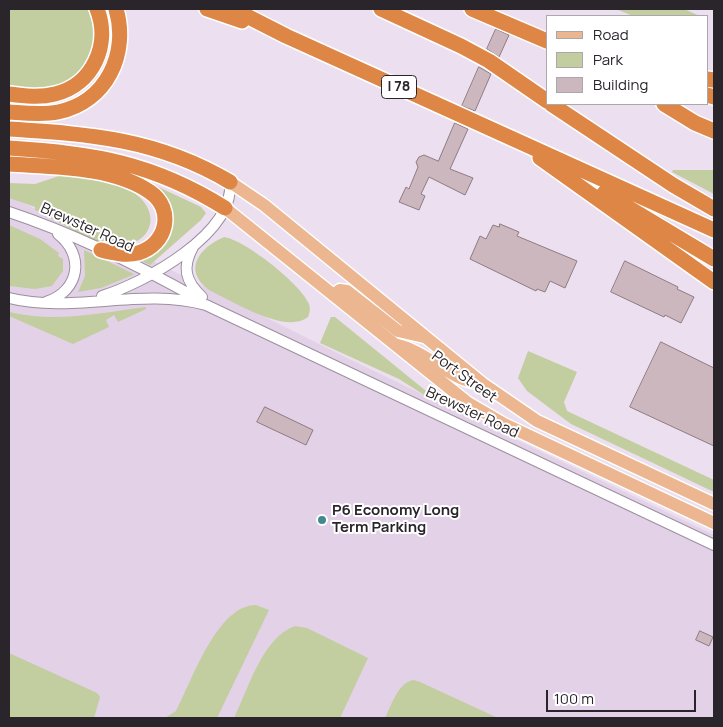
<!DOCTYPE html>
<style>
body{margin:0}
#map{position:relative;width:723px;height:727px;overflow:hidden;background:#ecdfef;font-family:Manrope,sans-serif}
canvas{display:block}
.frame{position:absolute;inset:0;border:10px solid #2a252b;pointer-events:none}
.legend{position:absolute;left:546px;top:15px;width:162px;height:90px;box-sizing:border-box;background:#fff;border:1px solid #aaa8aa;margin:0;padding:6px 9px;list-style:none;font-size:15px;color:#2a252b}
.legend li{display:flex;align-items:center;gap:10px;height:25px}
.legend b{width:25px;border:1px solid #aaa8aa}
.scale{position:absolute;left:546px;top:690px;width:150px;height:22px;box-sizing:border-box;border:2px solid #2a252b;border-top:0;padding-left:6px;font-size:15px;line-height:18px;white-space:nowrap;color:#2a252b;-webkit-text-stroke:4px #fff;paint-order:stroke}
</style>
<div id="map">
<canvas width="723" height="727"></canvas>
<div class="frame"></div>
<ul class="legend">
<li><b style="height:6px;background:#ebb690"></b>Road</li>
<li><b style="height:14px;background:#c2cea0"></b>Park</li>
<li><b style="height:14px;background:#ccb7be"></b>Building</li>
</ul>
<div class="scale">100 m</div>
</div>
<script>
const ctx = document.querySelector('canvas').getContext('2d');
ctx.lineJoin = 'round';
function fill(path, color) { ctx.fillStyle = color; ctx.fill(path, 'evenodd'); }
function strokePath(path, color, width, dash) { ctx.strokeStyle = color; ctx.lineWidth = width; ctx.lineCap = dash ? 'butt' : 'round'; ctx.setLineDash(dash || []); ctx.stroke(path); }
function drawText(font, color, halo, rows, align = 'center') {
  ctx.font = font + ' Manrope,sans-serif'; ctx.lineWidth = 4; ctx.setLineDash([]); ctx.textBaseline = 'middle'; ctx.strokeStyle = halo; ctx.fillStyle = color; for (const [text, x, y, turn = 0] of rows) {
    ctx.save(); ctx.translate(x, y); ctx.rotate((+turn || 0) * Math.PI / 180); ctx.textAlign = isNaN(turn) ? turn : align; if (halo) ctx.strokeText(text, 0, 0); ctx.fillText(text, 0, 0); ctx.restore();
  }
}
fill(new Path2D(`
 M9,197l138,61 198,99 369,178v183h-705z`), '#e2d1e7');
fill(new Path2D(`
 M9,9h79l7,13 -1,22 -15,31 -26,14 -44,-1z
 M616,9h68l16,7h-67z
 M673,170h41v24l-42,-22z
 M62,175c22,3 52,4 71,17 35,24 13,61 -25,52 -22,-5 -52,-24 -73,-34v-3l-26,-9v-15l26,1z
 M152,184l49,23 5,6 -5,7 -51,45 -8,-4c37,-17 41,-51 10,-77z
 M9,225l31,14 19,14 -1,3 5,3v12l-11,15 -17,3 -26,-3z
 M224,237c21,3 75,46 84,65 3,6 2,9 0,15 -22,18 -76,-16 -99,-27 -27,-20 -10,-42 15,-53z
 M84,250l50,24 -1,1 -32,13 -23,4 7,-16z
 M146,307v2l-28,13 -4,-7 -8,5 3,7 -36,17 -64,-28v-4c46,11 91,1 137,-5z
 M331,317h4l96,78 -2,3 -30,-19 -79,-36z
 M528,351l49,21 -13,30 3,9 147,69v12l-143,-68 -44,-33 -9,-13z
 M256,605l13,5 -52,108h-52l11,-7c16,-30 41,-106 80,-106z
 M295,626l12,2 61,30 -28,60h-106c14,-29 29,-81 61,-92z
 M9,653l88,40 3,4 -6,21h-85z
 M414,680l6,2 78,36h-113c6,-12 14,-37 29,-38z`), '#c2cea0');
const building = new Path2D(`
 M496,29l13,6 -10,22 -12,-8z
 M479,67l12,7 -16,37 -13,-5z
 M455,123l13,6 -18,40 23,9 -8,17 -36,-18 -8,17 4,2 -6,14 -20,-8 7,-15 3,2 9,-22 -2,-5 3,-5 5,-2 14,6z
 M500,224l19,8 -2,4 60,25 -12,27 -15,-7 -5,11 -8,-3 -1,2 -66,-32 10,-23 6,3 7,-14 6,2z
 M625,261l53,26 -1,2 17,8 -13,26 -16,-8 -1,2 -53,-25z
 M661,342l53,26v78l-84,-39z
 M265,407l48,23 -7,15 -49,-23z
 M700,631l13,6 -4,9 -13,-6z`);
fill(building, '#ccb7be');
strokePath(building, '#8e7b81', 1);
const minor = new Path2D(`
 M9,212c66,22 131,54 191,88
 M193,247c-11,20 -8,34 9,50
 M102,296c42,-13 133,-62 128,-114
 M9,298c64,16 132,-11 197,7l508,240
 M46,302c34,-11 39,-47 12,-68`);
const major = new Path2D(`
 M230,182l34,23 219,179 54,37 177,83
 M225,208l243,195 36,21 210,99
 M333,295l7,-5 7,1 51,40 26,6
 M398,345c31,8 52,36 85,39`);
const highway = new Path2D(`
 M207,9l35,12
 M233,9l53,27 428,194
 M381,9l80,37 28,15 58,40
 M472,9l75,32
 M707,79l7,1
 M9,94c15,2 31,4 46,0 38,-9 56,-50 42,-85
 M707,95l7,2
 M551,104l122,81 41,24
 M664,104l31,19 19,8
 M9,112c16,1 33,3 49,0 49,-10 71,-59 58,-103
 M9,129c81,5 149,10 221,53
 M9,148c84,5 144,15 216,60
 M540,158l174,124
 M9,164c43,3 104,2 141,28 25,17 17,53 -12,61 -12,3 -25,0 -37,-3
 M604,193l110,66`);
strokePath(minor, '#9b909e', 12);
strokePath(major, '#fff', 15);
strokePath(highway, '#fff', 18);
strokePath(minor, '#fff', 10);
strokePath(major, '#ebb690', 12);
strokePath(highway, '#dd8646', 15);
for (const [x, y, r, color] of [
 [322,520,5,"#418891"]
]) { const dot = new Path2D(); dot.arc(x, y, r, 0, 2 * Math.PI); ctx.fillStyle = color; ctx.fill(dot); strokePath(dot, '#fff', 2); }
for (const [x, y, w] of [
 [399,87,35]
]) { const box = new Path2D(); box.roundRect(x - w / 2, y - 11.5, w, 23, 4); ctx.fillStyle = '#fff'; ctx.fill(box); strokePath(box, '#2a252b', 1); }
drawText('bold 14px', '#2a252b', null, [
 ["I 78",399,87]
]);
drawText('15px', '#2a252b', '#fff', [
 ["Brewster Road",87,228,24],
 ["Port Street",464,377,36],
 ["Brewster Road",472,413,25]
]);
drawText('bold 15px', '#2a252b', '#fff', [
 ["P6 Economy Long",332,511],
 ["Term Parking",332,528]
], 'left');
</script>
